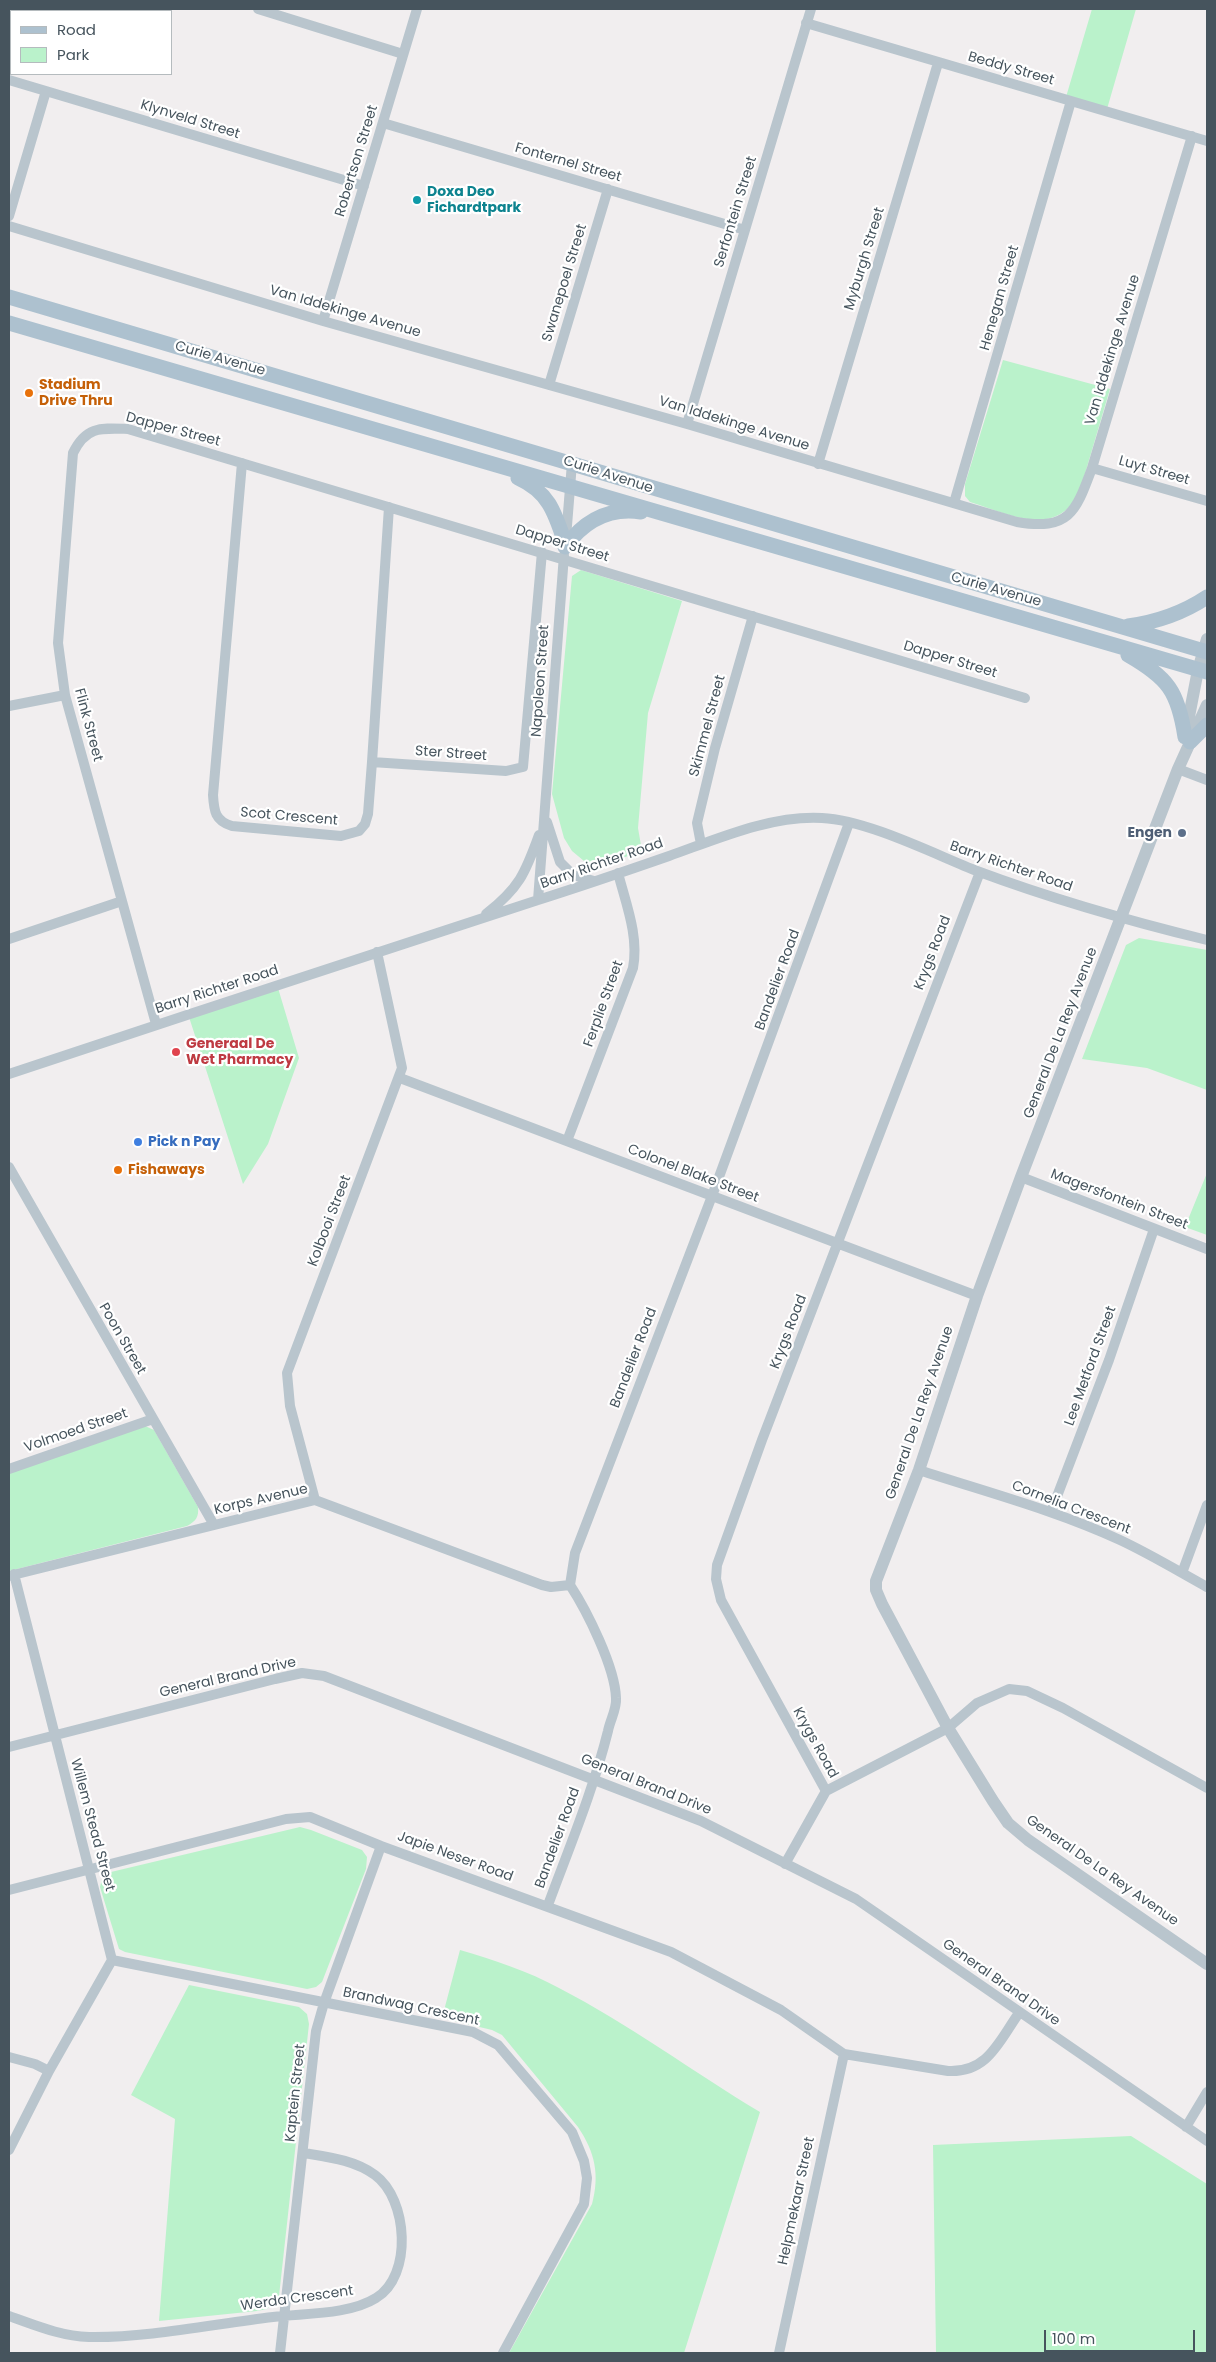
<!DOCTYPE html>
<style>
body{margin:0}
#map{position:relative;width:1216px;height:2362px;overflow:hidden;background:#f1eeef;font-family:Poppins,sans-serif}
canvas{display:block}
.frame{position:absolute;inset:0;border:10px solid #46545d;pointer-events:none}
.legend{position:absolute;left:10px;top:10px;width:162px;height:65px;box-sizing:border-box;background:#fff;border:1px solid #b5bbbe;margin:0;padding:6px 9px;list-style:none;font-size:15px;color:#46545d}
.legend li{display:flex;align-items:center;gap:10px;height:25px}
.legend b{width:25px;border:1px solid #b5bbbe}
.scale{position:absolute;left:1044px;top:2330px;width:151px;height:22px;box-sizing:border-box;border:2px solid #46545d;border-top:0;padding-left:6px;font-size:15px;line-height:18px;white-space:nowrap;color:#46545d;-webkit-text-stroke:4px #fff;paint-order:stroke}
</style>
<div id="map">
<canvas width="1216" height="2362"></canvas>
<div class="frame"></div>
<ul class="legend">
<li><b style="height:6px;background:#adc1cf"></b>Road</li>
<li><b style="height:14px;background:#baf2cb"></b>Park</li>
</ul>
<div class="scale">100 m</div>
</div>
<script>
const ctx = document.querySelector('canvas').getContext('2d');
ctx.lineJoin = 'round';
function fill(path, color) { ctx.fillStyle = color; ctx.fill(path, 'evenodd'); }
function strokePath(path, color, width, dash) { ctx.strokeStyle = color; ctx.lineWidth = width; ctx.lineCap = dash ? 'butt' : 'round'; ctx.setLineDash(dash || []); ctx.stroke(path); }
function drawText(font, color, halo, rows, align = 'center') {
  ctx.font = font + ' Poppins,sans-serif'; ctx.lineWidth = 4.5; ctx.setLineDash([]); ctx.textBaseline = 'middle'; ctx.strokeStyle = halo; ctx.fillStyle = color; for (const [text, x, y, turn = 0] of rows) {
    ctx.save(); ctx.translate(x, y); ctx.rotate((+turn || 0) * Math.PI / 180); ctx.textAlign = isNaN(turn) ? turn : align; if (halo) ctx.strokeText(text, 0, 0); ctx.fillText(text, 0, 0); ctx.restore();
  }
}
fill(new Path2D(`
 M9,9h34v2h-32v63l-2,-1z
 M1092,9h44l-29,100 -41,-12z
 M1003,360l107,29 -31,105c-26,45 -69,20 -109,8l-5,-6v-12z
 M581,570l101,31 -34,112 -10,115 4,23 -42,15 -16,-5 -12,-10 -8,-13 -12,-44 20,-218z
 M1139,938l68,12v140l-60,-22 -65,-9 44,-114z
 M278,988l21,70 -31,86 -25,40 -54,-167z
 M1207,1173v62l-22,-8z
 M145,1426l9,4 44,77c1,10 -2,14 -11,19l-178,45v-100z
 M300,1827l11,3 51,20 5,7 -1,12 -44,113 -6,5 -9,2 -182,-37 -6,-3 -19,-62 2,-8 9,-7z
 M460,1950c34,10 68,21 99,38 70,36 134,84 201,124l-76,241h-175l83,-149c8,-29 3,-52 -14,-77l-76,-92 -10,-5 -50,-12z
 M189,1985l110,22 8,7 2,10 -30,272 -12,13 -10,2 -98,10 16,-202 -44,-24z
 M1131,2136l76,48v169h-271l-3,-208z`), '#baf2cb');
strokePath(new Path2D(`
 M258,9l145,45
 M806,23l401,118
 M9,80l355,106
 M383,123l362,107
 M9,216l37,-125
 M9,226l314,95 364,103 330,98c53,9 59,-11 75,-54l100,-332
 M323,321l94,-312
 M549,385l59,-196
 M687,424l124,-415
 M242,463l-29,332c1,16 2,26 19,31l109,10 18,-5 6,-7 3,-10 4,-52 17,-255
 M818,464l120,-401
 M1092,468l115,33
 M954,503l117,-402
 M566,538l6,-75
 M9,706l56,-11
 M372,762l134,9 17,-4 19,-215
 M1178,769l29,11
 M547,822l13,40 13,13 21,6
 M701,844l-4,-21 18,-75 38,-132
 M538,900l26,-345
 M486,914c33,-26 39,-40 53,-79
 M9,939l113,-38
 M156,1024l-91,-329 -7,-52 15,-190c13,-27 28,-25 55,-24l897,269
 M9,1074c176,-59 352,-116 529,-174 44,-14 88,-29 131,-44 48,-17 102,-41 153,-38 45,2 112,36 155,53 75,28 152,50 230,69
 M400,1078l577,218
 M567,1141l66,-173c6,-32 -7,-64 -15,-95
 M9,1167l205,358
 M1021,1177l186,72
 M9,1469l144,-50
 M919,1470c67,22 136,40 201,70 30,14 58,31 87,47
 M315,1500l-25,-94 -3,-33 115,-305 -25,-116
 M1051,1512l58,-152 45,-131
 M1182,1573l25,-68
 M9,1576l306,-76 227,85 9,2 19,-2
 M9,1747l266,-68 27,-6 22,3 377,145 155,78 351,242
 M826,1791l-105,-191 -5,-21 1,-14 45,-125 218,-568
 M785,1864l41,-73 122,-63 29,-25 32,-14 18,2 36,17 144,80
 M9,1890l277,-71 24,-2 71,29 290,106 110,58 63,44 104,17c40,2 51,-30 71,-58
 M548,1905c21,-57 45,-114 60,-174 2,-11 9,-22 8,-33 -1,-31 -29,-87 -46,-113l5,-32 137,-357 137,-373
 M112,1960l361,72 25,13 74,87 12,29 3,17 -3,26 -81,149
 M9,2057l26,7 14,7
 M1186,2127l21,-35
 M9,2150l40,-79 63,-111 -98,-386
 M9,2316c26,9 51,20 80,21 58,1 125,-13 184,-20 31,-4 76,-2 103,-19 37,-22 32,-99 -1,-123 -20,-15 -47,-18 -71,-22
 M280,2353l36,-322 8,-28 57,-157
 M779,2353l65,-299`), '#b9c5cd', 10);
strokePath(new Path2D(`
 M1207,705l-29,64 -157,408 -44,119 -58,174 -43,111v9l6,14 66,124 45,73 15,22 20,17 179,124
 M1186,732l12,-62 9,-31`), '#b9c5cd', 12);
strokePath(new Path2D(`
 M9,297c399,118 798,238 1198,355
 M9,323l1198,349
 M518,478c31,14 37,35 47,65
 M565,547c19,-26 43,-40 76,-35
 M1128,626c29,-4 55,-13 79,-29
 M1128,655c40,23 50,36 57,82
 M1190,742l17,-17`), '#adc1cf', 15);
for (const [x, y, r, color] of [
 [417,200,5,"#0f9aa8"],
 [29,393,5,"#e8710a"],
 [1182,833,5,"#5c6f8a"],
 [176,1052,5,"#e0444e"],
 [138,1142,5,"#3f7fe0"],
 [118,1170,5,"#e8710a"]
]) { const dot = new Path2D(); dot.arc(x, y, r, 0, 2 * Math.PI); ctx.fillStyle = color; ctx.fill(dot); strokePath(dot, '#fff', 2); }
drawText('14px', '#46545d', '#fff', [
 ["Beddy Street",1011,69,16],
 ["Klynveld Street",190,120,17],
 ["Robertson Street",357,161,-73],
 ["Fonternel Street",568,163,16],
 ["Serfontein Street",736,212,-73],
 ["Myburgh Street",865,259,-73],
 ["Swanepoel Street",565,283,-73],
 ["Henegan Street",1000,298,-74],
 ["Van Iddekinge Avenue",345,312,16],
 ["Van Iddekinge Avenue",1113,350,-73],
 ["Curie Avenue",220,359,16],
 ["Van Iddekinge Avenue",734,424,17],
 ["Dapper Street",173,430,15],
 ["Luyt Street",1154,471,16],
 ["Curie Avenue",608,475,18],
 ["Dapper Street",562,544,17],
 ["Curie Avenue",996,590,16],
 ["Dapper Street",950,660,17],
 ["Napoleon Street",541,681,-86],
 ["Flink Street",88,725,75],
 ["Skimmel Street",708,726,-75],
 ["Ster Street",451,754,4],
 ["Scot Crescent",289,817,5],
 ["Barry Richter Road",602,864,-19],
 ["Barry Richter Road",1011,867,19],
 ["Krygs Road",933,953,-69],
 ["Bandelier Road",778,980,-70],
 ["Barry Richter Road",217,990,-18],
 ["Ferplie Street",604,1004,-70],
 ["General De La Rey Avenue",1061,1033,-69],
 ["Colonel Blake Street",693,1174,21],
 ["Magersfontein Street",1119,1200,21],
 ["Kolbooi Street",330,1221,-69],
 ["Krygs Road",789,1332,-69],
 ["Poon Street",122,1339,60],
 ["Bandelier Road",634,1358,-69],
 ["Lee Metford Street",1091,1366,-70],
 ["General De La Rey Avenue",920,1413,-71],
 ["Volmoed Street",76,1431,-19],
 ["Korps Avenue",261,1500,-13],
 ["Cornelia Crescent",1071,1508,21],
 ["General Brand Drive",228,1678,-13],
 ["Krygs Road",815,1743,61],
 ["General Brand Drive",646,1785,22],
 ["Willem Stead Street",92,1825,75],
 ["Bandelier Road",558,1838,-70],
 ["Japie Neser Road",455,1857,20],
 ["General De La Rey Avenue",1102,1871,35],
 ["General Brand Drive",1001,1983,35],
 ["Brandwag Crescent",411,2007,12],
 ["Kaptein Street",296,2093,-84],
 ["Helpmekaar Street",797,2201,-78],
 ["Werda Crescent",297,2299,-8]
]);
drawText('bold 14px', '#0d838f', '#fff', [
 ["Doxa Deo",427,192],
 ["Fichardtpark",427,208]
], 'left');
drawText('bold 14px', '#c56008', '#fff', [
 ["Stadium",39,385],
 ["Drive Thru",39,401],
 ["Fishaways",128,1170]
], 'left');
drawText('bold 14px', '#4e5e75', '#fff', [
 ["Engen",1172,833]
], 'right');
drawText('bold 14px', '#be3a42', '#fff', [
 ["Generaal De",186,1044],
 ["Wet Pharmacy",186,1060]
], 'left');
drawText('bold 14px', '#366cbe', '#fff', [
 ["Pick n Pay",148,1142]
], 'left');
</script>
